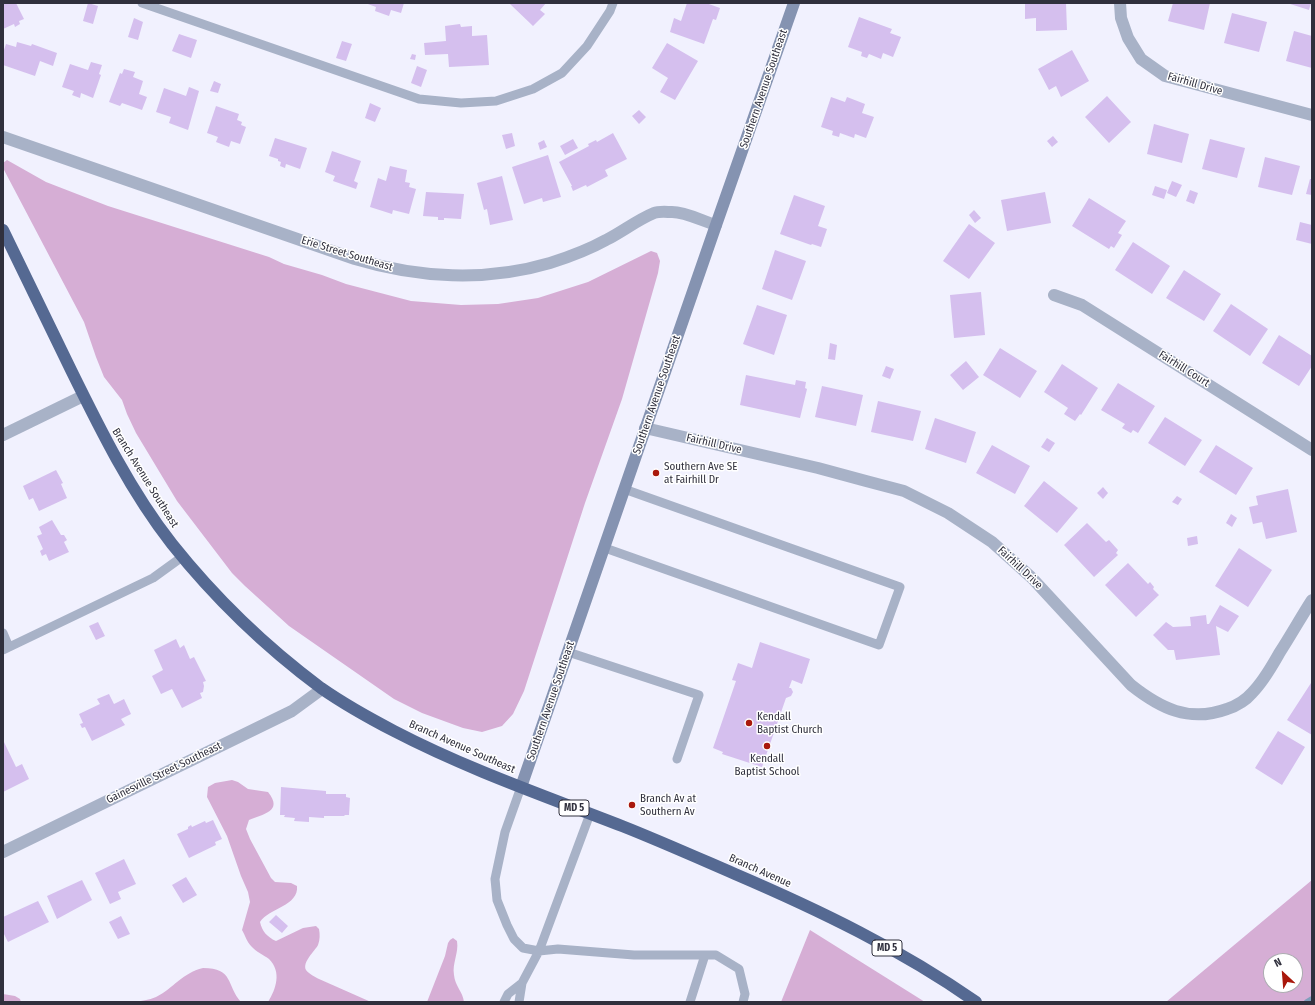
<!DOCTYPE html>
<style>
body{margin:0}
#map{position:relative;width:1315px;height:1005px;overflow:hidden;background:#f1f1fe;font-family:"Fira Sans Condensed",sans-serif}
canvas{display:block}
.frame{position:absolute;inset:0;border:4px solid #30303d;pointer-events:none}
.north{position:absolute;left:1263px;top:953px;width:40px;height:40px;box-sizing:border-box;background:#fff;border:1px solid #acacb1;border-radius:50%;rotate:334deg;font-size:11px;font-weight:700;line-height:16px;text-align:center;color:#30303d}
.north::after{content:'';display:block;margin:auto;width:14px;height:18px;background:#a9180c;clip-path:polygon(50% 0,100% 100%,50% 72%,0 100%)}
</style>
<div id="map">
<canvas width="1315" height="1005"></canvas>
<div class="frame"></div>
<div class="north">N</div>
</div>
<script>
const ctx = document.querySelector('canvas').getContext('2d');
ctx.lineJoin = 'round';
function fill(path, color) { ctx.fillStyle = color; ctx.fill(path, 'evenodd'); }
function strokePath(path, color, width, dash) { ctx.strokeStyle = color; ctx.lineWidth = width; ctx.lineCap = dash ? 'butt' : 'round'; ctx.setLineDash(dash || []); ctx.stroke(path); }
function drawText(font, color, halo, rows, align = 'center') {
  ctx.font = font + ' "Fira Sans Condensed",sans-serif'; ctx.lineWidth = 3; ctx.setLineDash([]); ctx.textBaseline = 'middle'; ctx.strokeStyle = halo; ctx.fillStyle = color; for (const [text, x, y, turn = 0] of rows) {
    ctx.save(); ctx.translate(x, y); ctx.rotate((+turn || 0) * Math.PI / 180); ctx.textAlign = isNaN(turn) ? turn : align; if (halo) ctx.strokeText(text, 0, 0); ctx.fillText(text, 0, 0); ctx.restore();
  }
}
fill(new Path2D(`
 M7,160l39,22 62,24 161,51 15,7 38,11 24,9 65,17 50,4 37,-1 40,-6 50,-16 63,-31 6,2 3,8 -2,12 -36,126 -37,104 -61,188 -11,23 -11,12 -20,6 -19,-4 -41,-15 -28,-14 -105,-73 -44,-40 -13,-13 -55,-72 -41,-68 -9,-19 -5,-14 -18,-23 -8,-20 -12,-35 -81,-154v-5z
 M232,780l6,2 10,7 20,3c16,20 -6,22 -19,28l-3,9 4,10 21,39 4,4 16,1 6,3c2,20 -28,22 -37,36 2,9 7,15 16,19l27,-13 13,-2 3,3c1,5 1,11 -1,16 -3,6 -16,17 -12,25 3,4 9,7 13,9l52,23h-103c8,-13 14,-30 1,-43 -5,-4 -13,-7 -18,-13 -4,-4 -6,-11 -9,-16l8,-28 -2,-10 -7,-16 -14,-40 -20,-39 1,-10 7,-4z
 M1312,880v122h-146zM1271,961h24v24h-24z
 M810,930l115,72h-144z
 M453,938l4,3c2,12 -5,22 -3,34 1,11 9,17 10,27h-37l18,-46 3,-13 2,-3z
 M203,968c31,0 23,17 38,34h-107c7,-1 15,-2 22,-5 18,-9 26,-24 47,-29z
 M3,994l12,2 5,3 1,3h-18z`), '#d6aed5');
strokePath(new Path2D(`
 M1307,1002l5,-3`), '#809fbc', 6);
fill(new Path2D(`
 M3,3h13l8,16 -5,2 1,3 -5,3 -1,-3 -11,5z
 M88,3l10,3 -5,18 -10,-3z
 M365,3h39l-3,10 -10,-3 -2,6 -14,-5 1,-4z
 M512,3h34l-6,7 5,4 -12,12 -23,-22z
 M687,3h19l14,5 -4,12 -3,-1 -9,25 -34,-12 4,-14 7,3z
 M1025,3h41l1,27 -31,1v-13l-11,1z
 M1173,3h37l-6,27 -36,-9z
 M1287,3h24l-2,7z
 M1232,13l35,9 -8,30 -35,-9z
 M859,17l33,12 -2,4 11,4 -8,20 -10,-4 -2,6 -12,-5 -2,4 -6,-2 1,-4 -14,-5z
 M134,18l9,4 -5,18 -10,-3z
 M460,24l1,3 11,-1v10l15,-1 2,30 -40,2 -1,-13 -23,1 -1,-12 22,-2 -1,-15z
 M1294,31l18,5v32l-26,-7z
 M179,34l18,6 -6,18 -19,-7z
 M342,41l10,3 -6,17 -10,-3z
 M17,42l14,4 1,-2 25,9 -4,13 -13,-5 -5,15 -32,-11v-12l3,-9 10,3z
 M667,43l31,18 -23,39 -15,-8 8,-14 -16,-10z
 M1072,50l17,31 -28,16 -5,-11 -7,4 -11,-21z
 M412,54l4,1 -1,5 -5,-1z
 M91,62l11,3 -3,9 2,1 -8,23 -12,-5 -1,5 -8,-3 2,-4 -12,-4 8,-23 18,6z
 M417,66l10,4 -6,17 -10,-4z
 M124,69l11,3 -2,5 10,4 -4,13 8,3 -5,13 -20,-7 -2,3 -11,-4 11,-29 2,1z
 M214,81l7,3 -3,9 -8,-2z
 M189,87l10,4 -11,39 -19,-7 2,-6 -15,-5 8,-24 22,8z
 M1107,96l24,26 -22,21 -24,-26z
 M831,97l14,5 2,-5 18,7 -3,9 12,4 -8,21 -11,-4 -1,4 -14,-5 -1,4 -7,-2 1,-4 -12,-4z
 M370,103l11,5 -6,14 -10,-4z
 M216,106l23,8 -2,6 5,2 -1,3 5,2 -6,17 -9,-3 -2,6 -13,-5 2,-5 -11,-4z
 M639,110l7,7 -7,7 -7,-8z
 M1154,124l35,10 -7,29 -35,-9z
 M512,133l3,13 -9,3 -4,-14z
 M613,133l14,26 -22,11 3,6 -21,11 -1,-2 -13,6 -2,-5h1l-13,-24 30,-16 -1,-2 8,-4 1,2z
 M1053,136l5,6 -6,5 -5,-6z
 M275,138l32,10 -7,21 -14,-5 -1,4 -5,-2 1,-4 -3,-1v-2l-9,-3z
 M573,139l5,9 -13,7 -5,-9z
 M1210,139l35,9 -8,30 -35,-9z
 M544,140l3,7 -7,3 -2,-7z
 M332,151l29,10 -7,20 4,2 -2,6 -23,-8 2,-5 -10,-4z
 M548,155l13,42 -18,5 -1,-4 -18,6 -12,-37z
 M1265,157l35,9 -8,29 -34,-8z
 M390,166l17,4 -2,12 5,1 -1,4 7,2 -7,25 -16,-4 -1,4 -22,-7 8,-29 8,3z
 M502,176l11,44 -23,5 -3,-16 -3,1 -7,-27z
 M1310,179h2v16l-6,-1z
 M1172,181l10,4 -6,12 -9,-4z
 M1155,186l12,4 -3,9 -12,-4z
 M1190,190l8,3 -4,11 -8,-3z
 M426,192l38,2 -3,25 -17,-1v2h-6v-3l-15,-1z
 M1045,192l6,31 -44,8 -6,-31z
 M794,195l31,11 -7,20 9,3 -6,18 -9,-3 -1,1 -31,-11z
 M1089,198l37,23 -8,12 4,2 -8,13 -3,-2 -2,3 -37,-23z
 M974,210l7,8 -6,5 -6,-8z
 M1300,222l12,3v19l-16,-4z
 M969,224l26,19 -26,36 -26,-18z
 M1133,242l37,24 -18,28 -37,-24z
 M775,250l31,11 -14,39 -30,-11z
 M1184,270l37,24 -17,27 -38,-23z
 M981,292l4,43 -31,3 -4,-43z
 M1231,304l37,25 -18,27 -37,-25z
 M757,305l30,10 -13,40 -31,-11z
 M1279,335l33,21v10l-13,20 -37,-23z
 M830,343l7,2 -2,15 -7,-1z
 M1000,348l37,23 -17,27 -37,-23z
 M966,361l13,16 -16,13 -13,-15z
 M1062,364l36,24 -17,27 -1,-1 -5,7 -11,-7 4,-6 -24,-16z
 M886,366l8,3 -4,10 -8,-3z
 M746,375l49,10 1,-5 10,2 -1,6 2,1 -7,29 -60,-13z
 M1118,383l37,23 -17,27 -5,-3 -2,3 -9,-5 3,-4 -24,-14z
 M822,386l41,9 -7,31 -41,-9z
 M878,401l43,10 -8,30 -42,-9z
 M1165,417l37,23 -17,26 -37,-23z
 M935,418l41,14 -10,31 -41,-14z
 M1047,438l8,5 -6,9 -8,-5z
 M992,445l38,21 -15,28 -39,-21z
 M1216,445l37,23 -17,27 -37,-23z
 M56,470l7,13 -2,1 6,14 -28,13 -6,-13 -4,2 -6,-14z
 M1044,481l34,27 -21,25 -33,-27z
 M1103,487l5,6 -5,6 -6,-6z
 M1288,489l9,43 -31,7 -4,-17 -9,2 -4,-17 9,-2 -2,-9z
 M1177,496l5,3 -4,6 -6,-3z
 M1231,514l6,4 -5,9 -6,-4z
 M52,520l9,15h3l3,5 -3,2 5,10 -20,9 -3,-7 -4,2 -2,-5 3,-2 -6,-13 5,-2 -3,-7z
 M1087,523l19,19 3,-2 9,10 -2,3 2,2 -24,22 -30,-32z
 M1197,536l1,8 -10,2 -1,-8z
 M1239,548l33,22 -24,37 -33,-21z
 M1128,563l20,21 2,-2 4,5 -1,2 6,6 -23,22 -31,-32z
 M1220,605l19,11 -11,16 -12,-6 4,29 -44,5 -2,-10h-6l-15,-15 13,-13 7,5 18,-1 -1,-9 16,-2 1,9h2z
 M98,622l7,14 -9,4 -7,-14z
 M176,639l4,9 4,-3 6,14 4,-2 12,24 -3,1 1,4 -1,6 -3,1 2,5 -20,10 -10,-19 -11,5 -9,-18 11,-6 -9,-20z
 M760,642l50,17 -8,25 -10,-4 -3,8h2l2,4 -2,4 -5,2 -24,69 -40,-13 1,-2 -10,-4 23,-67 -4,-1 6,-17 14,5z
 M1311,683l1,1v51l-25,-15z
 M109,694l5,10 10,-5 7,15 -10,5 4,6 -33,16 -7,-14 -3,1 -2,-4 3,-1 -4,-9 21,-10 -3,-5z
 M1278,731l27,16 -23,38 -27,-17z
 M3,740l13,27 6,-3 7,15 -26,13z
 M281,787l45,4v3h20v3l4,1 -1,17h-4l-1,1h-20v2l-15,-1v5l-15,-1 1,-3 -11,-1 1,-2h-5z
 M213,820l9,19 -7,3 1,3 -27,13 -12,-24 11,-5v-2l3,-2 1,2 13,-6 1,2z
 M124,859l12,25 -18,8 3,7 -11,5 -15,-31z
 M186,877l11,18 -14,8 -11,-18z
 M82,880l10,20 -35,19 -10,-23z
 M38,901l11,21 -41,20 -5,-10v-15z
 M276,915l12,11 -6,7 -13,-11z
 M121,916l9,18 -12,5 -9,-17z`), '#d5bfee');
strokePath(new Path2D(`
 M142,3l277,96 42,4 35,-2 37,-12 29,-16 25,-27 23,-35 3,-8
 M605,548l274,97 21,-58 -276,-98
 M3,633l6,14
 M3,650l150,-72 29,-21
 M568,652l131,43 -22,64
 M521,787l-16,45 -10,47 2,21 10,25 7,14 9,9 16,3 19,-2 76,6h82l23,14 6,25 -2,8
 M504,1002l4,-8 14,-11
 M519,1002l3,-19 17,-32 51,-137
 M690,1002l15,-47`), '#a8b2c7', 9);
strokePath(new Path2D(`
 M1120,3l1,15 7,20 13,21 24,17 147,39
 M3,137l352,122c63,19 131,23 195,4 19,-6 38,-13 56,-23 16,-8 31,-20 48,-27 5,-2 13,-1 18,-1 14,0 30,9 44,13
 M1054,295l28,10 230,145
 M645,428l173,40 48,13 38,10 44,22 44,29 40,36 99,107c29,23 58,38 96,24 9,-3 19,-9 25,-16 12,-12 20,-27 28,-41 11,-17 21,-35 32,-52
 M3,435l80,-39
 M3,852l289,-141 30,-22`), '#a8b2c7', 12);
strokePath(new Path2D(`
 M521,787l195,-562 78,-222`), '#8593b1', 12);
strokePath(new Path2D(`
 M3,230c23,47 45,93 68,140 29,59 60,122 101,174 43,54 94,103 149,144 23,16 48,30 73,43 73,38 151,65 228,95 38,15 76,32 113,48 84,36 167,76 241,128`), '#556992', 12);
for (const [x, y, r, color] of [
 [656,473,4,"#a9180c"],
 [749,723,4,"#a9180c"],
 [767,746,4,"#a9180c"],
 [632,805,4,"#a9180c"]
]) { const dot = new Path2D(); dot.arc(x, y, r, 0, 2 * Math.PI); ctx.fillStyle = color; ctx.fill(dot); strokePath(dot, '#fff', 1.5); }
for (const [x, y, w] of [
 [574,808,30],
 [887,948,30]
]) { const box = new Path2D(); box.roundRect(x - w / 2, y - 8, w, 16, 3); ctx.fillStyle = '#fff'; ctx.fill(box); strokePath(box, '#30303d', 1); }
drawText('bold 10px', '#30303d', null, [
 ["MD 5",574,808],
 ["MD 5",887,948]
]);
drawText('11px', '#30303d', '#fff', [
 ["Fairhill Drive",1195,84,16],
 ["Southern Avenue Southeast",764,89,-71],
 ["Erie Street Southeast",347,254,17],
 ["Fairhill Court",1184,369,32],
 ["Southern Avenue Southeast",657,395,-71],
 ["Fairhill Drive",714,444,13],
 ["Branch Avenue Southeast",145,478,58],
 ["Fairhill Drive",1020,568,43],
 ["Southern Avenue Southeast",551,701,-71],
 ["Branch Avenue Southeast",462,747,24],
 ["Gainesville Street Southeast",164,773,-26],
 ["Branch Avenue",760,871,24]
]);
drawText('11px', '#30303d', '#fff', [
 ["Southern Ave SE",664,467],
 ["at Fairhill Dr",664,480],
 ["Kendall",757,717],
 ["Baptist Church",757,730],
 ["Kendall",767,759,"center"],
 ["Baptist School",767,772,"center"],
 ["Branch Av at",640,799],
 ["Southern Av",640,812]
], 'left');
</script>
